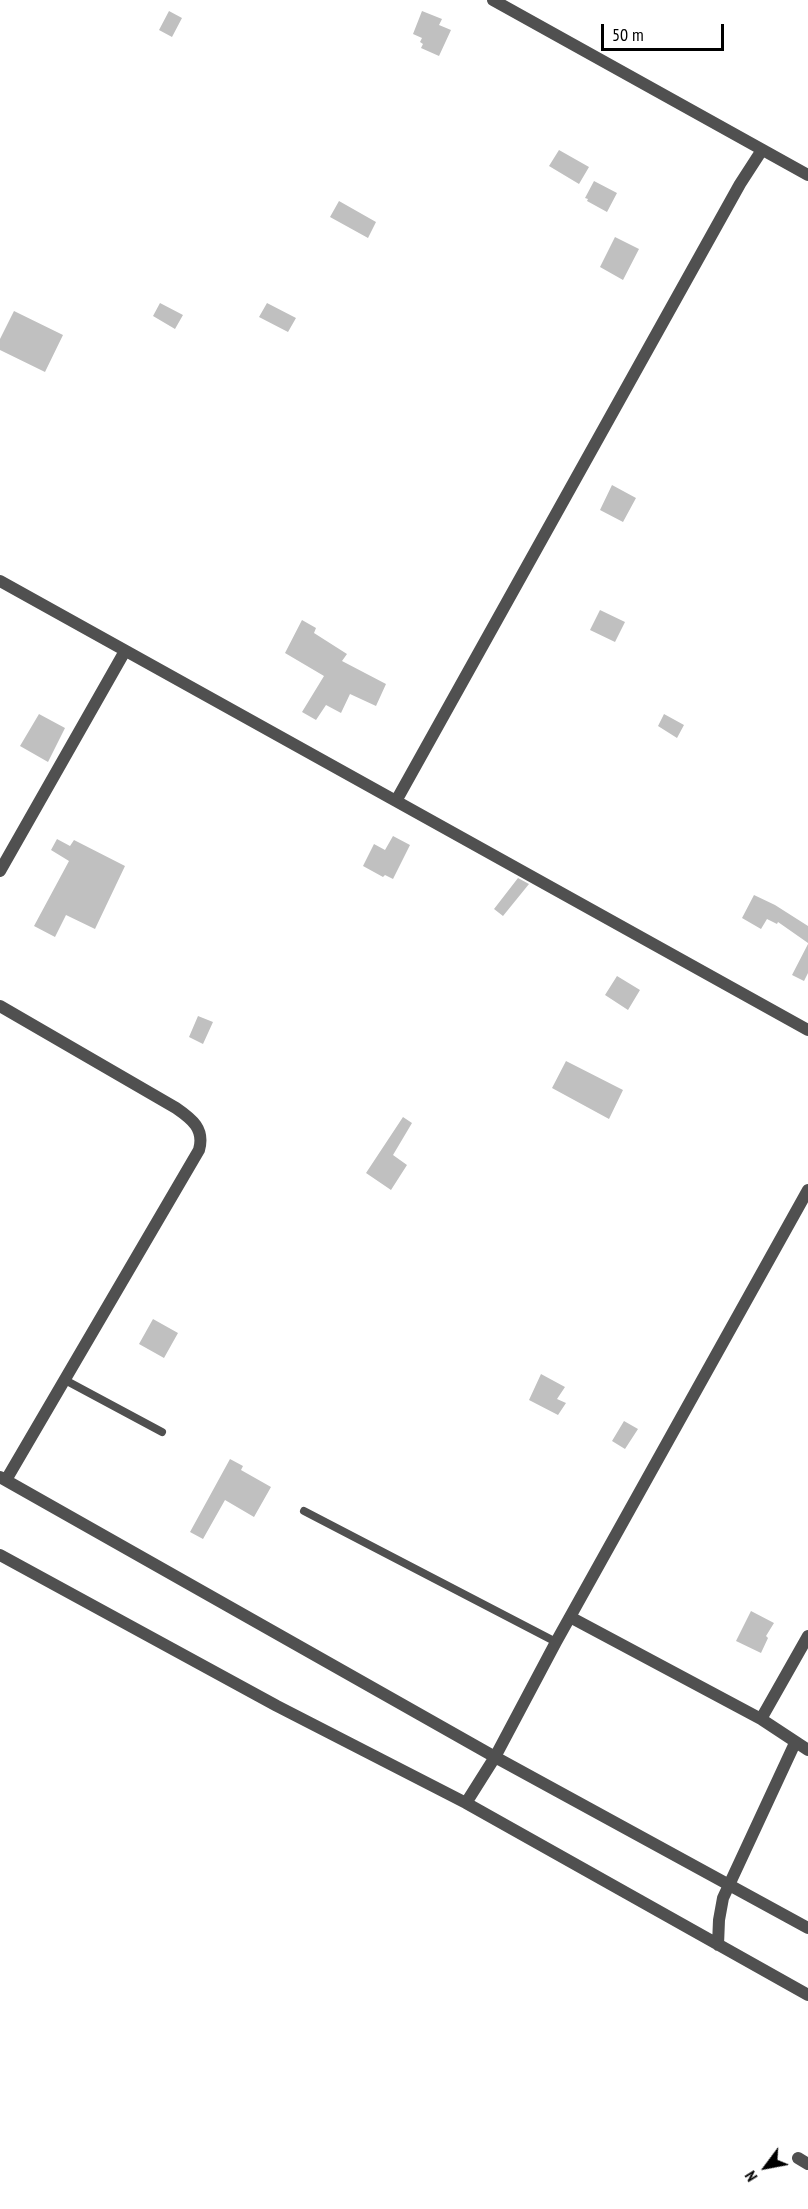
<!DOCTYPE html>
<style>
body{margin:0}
#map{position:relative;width:808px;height:2209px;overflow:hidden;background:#fff;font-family:"PT Sans Narrow",sans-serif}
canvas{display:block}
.north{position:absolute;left:736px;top:2137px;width:60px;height:60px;-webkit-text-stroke:4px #fff;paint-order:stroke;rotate:238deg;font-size:16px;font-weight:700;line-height:24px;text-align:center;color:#000}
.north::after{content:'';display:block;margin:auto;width:21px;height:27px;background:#000;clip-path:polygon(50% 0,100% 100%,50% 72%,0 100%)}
.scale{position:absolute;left:601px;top:24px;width:123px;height:27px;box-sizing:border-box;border:3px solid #000;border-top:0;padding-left:8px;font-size:18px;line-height:21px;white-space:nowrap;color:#000;-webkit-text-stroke:4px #fff;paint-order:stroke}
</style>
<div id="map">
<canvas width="808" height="2209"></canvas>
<div class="north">N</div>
<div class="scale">50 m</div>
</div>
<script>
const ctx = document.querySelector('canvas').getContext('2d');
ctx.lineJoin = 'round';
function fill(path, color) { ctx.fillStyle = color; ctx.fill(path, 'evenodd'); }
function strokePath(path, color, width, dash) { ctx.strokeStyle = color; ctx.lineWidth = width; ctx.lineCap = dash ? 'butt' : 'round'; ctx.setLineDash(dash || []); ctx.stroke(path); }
fill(new Path2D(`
 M169,11l13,7 -10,19 -13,-7z
 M422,11l20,8 -3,6 12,5 -12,26 -18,-8 2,-4 -3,-2 2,-4 -9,-4z
 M559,150l30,17 -10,17 -30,-18z
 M594,181l23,12 -10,19 -20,-11 1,-2 -3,-1z
 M339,201l37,21 -8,16 -38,-21z
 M615,237l24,12 -16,31 -23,-13z
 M160,303l23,12 -8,14 -22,-13z
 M267,303l29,15 -8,14 -29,-15z
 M14,311l49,24 -18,37 -45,-22v-11z
 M612,485l24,13 -13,24 -23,-12z
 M600,610l25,12 -10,20 -25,-12z
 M302,620l14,8 -2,5 33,21 -5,7 44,23 -10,22 -26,-12 -9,19 -15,-8 -10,15 -14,-8 22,-36 -39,-23z
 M39,714l26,14 -17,34 -28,-16z
 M664,714l20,11 -7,13 -19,-12z
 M393,836l17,9 -17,34 -8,-4 -2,2 -20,-11 11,-22 11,6z
 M57,839l13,7 4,-6 51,26 -30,63 -29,-14 -11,22 -21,-11 35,-65 -18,-11z
 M518,878l11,6 -26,32 -9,-7z
 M754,895l21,10 33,21v17l-30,-21 -1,2 -10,-5 -6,10 -19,-11z
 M808,944v29l-4,8 -12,-6z
 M617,976l23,14 -12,20 -23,-15z
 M198,1016l15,6 -10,22 -14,-7z
 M566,1061l57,29 -14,29 -57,-31z
 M403,1117l9,6 -19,32 14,10 -16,25 -25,-17z
 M153,1319l25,14 -14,25 -25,-14z
 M541,1374l24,13 -8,12 9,4 -8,12 -29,-15z
 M624,1421l14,8 -13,20 -13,-8z
 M230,1459l13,7 -2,4 30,17 -17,30 -29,-17 -22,39 -13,-7z
 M751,1611l23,12 -8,13 2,2 -7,15 -25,-12z`), '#c0c0c0');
strokePath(new Path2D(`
 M65,1380l97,52
 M304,1511l252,131`), '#505050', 8);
strokePath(new Path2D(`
 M493,0l315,175
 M0,581l808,449
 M396,801l344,-617 22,-34
 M0,871l125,-220
 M0,1006l176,102c16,11 29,21 23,42l-193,330
 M0,1477l495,280 313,171
 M0,1555l277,151 189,97 342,192
 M570,1617l191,102 47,31
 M761,1719l47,-83
 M466,1803l29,-46 61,-115 252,-452
 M718,1945l1,-25 4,-22 72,-155
 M798,2158l10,6`), '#505050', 12);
</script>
